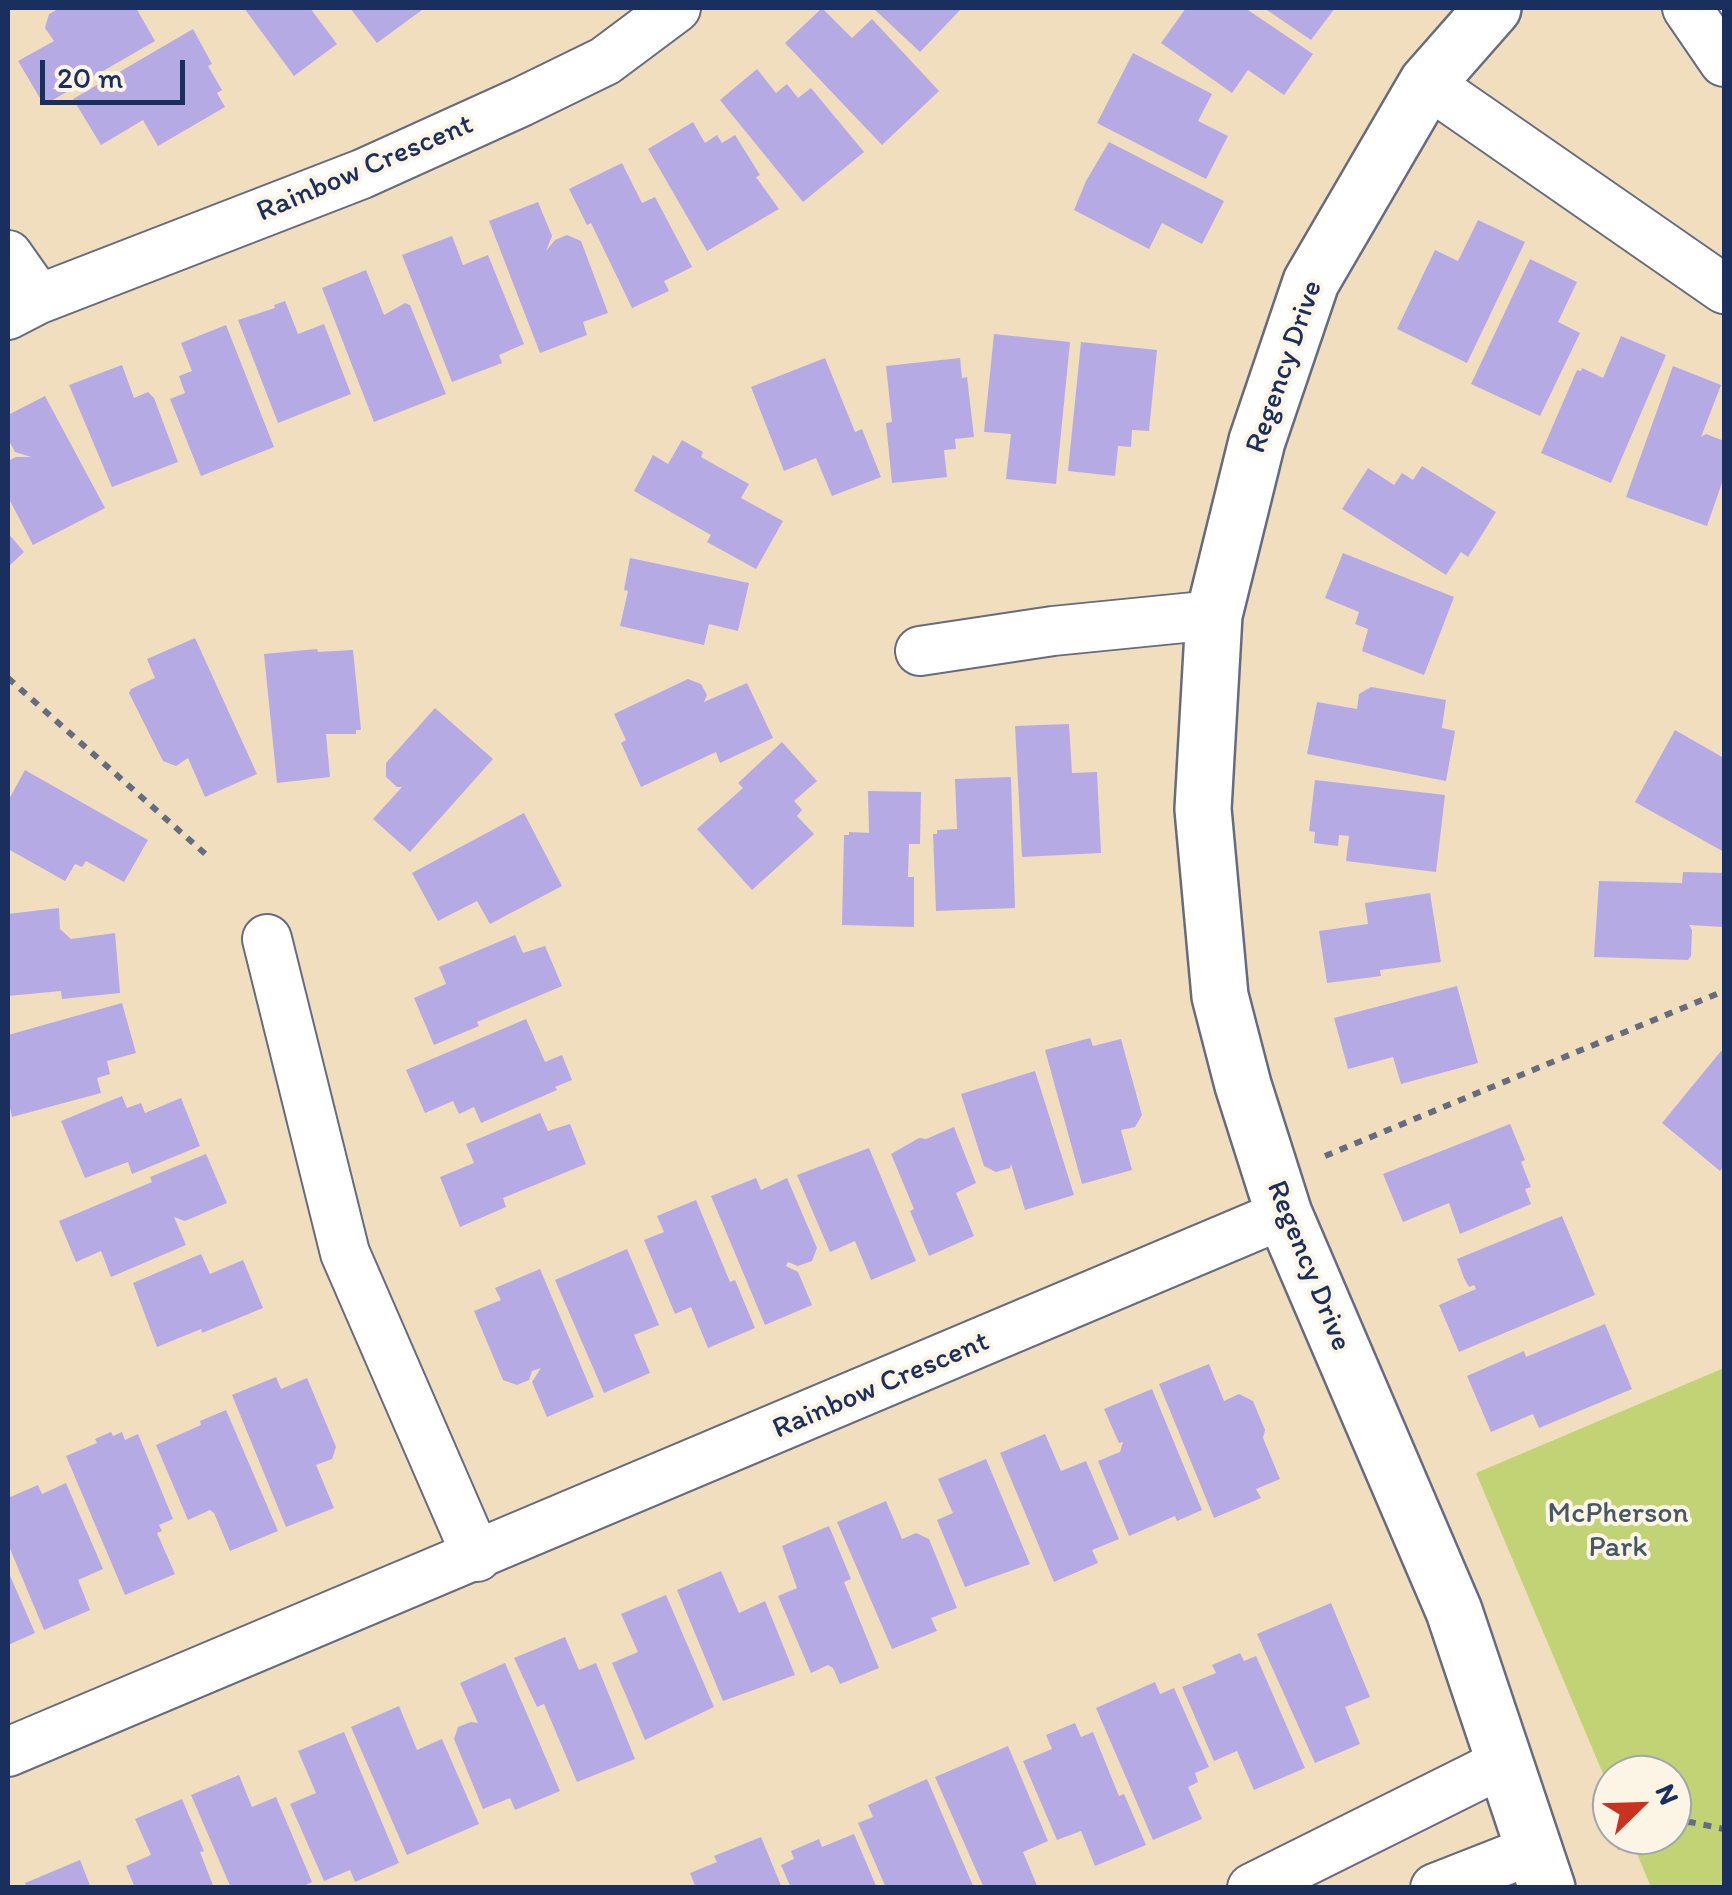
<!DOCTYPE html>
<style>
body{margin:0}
#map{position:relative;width:1732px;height:1895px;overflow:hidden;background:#f1debf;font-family:Itim,sans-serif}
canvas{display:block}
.frame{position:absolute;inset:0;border:10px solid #1b2f5e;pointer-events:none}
.north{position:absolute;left:1592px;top:1755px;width:100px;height:100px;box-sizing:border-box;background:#fcf5e5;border:2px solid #a2a6af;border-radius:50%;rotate:67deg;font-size:28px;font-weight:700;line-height:40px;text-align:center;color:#1b2f5e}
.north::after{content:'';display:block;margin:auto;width:35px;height:45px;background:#c8321e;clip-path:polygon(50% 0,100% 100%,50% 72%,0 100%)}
.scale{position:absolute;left:40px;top:60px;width:145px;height:45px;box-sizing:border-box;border:5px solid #1b2f5e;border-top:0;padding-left:12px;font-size:30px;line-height:35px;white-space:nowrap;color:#1b2f5e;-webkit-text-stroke:8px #fcf5e5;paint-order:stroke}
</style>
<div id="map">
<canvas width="1732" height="1895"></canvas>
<div class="frame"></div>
<div class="north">N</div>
<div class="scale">20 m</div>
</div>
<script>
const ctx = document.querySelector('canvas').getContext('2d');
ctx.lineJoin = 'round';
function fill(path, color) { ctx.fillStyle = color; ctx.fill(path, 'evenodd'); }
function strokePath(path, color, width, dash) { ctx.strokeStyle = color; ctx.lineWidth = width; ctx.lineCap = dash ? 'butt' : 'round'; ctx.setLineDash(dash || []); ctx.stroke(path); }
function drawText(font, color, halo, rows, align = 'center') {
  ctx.font = font + ' Itim,sans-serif'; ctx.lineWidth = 8; ctx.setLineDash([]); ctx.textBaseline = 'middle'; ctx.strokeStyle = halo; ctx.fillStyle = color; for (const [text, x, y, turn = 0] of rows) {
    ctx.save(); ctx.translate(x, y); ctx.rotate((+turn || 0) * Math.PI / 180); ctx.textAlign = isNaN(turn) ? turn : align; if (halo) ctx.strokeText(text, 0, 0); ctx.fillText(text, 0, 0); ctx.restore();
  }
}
fill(new Path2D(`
 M1724,1368v519h-73l-22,-52h43v-60h-60v20l-136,-322z`), '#c2d376');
fill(new Path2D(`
 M60,8h76l19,33 -111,64 -26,-44 36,-20 -9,-13 4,-14z
 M244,8h66l27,36 -43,32z
 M350,8h70l2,2 -45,33z
 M822,8l30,30 20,-19 67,72 -57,54 -97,-102z
 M873,8h89l-42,44z
 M1186,8h59l68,46 -29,41 -36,-25 -16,23 -71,-50z
 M1264,8h71l-24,32z
 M193,29l19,35 -4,2 14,24 -5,3 8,14 -67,39 -15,-26 -42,25 -28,-46z
 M1133,53l79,41 -14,27 30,15 -22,43 -109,-56z
 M757,69l19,24 11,-9 11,14 13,-10 53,64 -61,50 -83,-102z
 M693,122l12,21 12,-8 5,8 13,-8 25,40 -4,2 23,32 -72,42 -59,-102z
 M1109,142l115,59 -22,43 -40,-21 -13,26 -75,-39 12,-29z
 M622,163l20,40 13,-6 37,70 -28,14 5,10 -37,17 -41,-85 -4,2 -18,-36z
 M538,202l14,34 -6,15 9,-11 12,-5 14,6 27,72 -25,9 4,13 -47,18 -51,-132z
 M1478,220l47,22 -58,121 -70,-34 38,-79 23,11z
 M452,236l11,29 25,-10 36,89 -25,11 3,8 -50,19 -50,-127z
 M1530,259l47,23 -19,40 22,11 -40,83 -69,-32z
 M366,270l18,45 21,-12 5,2 36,89 -72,28 -52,-134z
 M285,301l13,33 26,-10 27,70 -73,29 -40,-103 37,-12 -1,-3z
 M226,325l48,122 -73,29 -31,-77 15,-6 -6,-17 13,-5 -11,-28z
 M994,334l76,8 -14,142 -50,-5 5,-45 -27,-2z
 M1621,336l45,19 -55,128 -70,-30 36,-83 4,1 1,-3 21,10z
 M1081,342l76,8 -8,81 -17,-1 -1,17 -13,-1 -3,30 -47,-5z
 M825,358l30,74 7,-3 19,48 -49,19 -16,-38 -32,13 -33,-84z
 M960,358l2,20 5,-1 7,60 -19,2 1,10 -12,1 3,27 -55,6 -6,-60 6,-1 -6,-56z
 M122,365l12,33 14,-6 6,6 24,64 -66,25 -43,-102z
 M1673,366l48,19 -20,52 5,-3 18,7v36l-17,49 -81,-29z
 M45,396l60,112 -72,37 -25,-48v-36l8,-4h15l-16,-5 -7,-13v-24z
 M682,440l21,12 -2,5 48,27 -8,14 42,23 -27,48 -49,-27 4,-7 -77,-44 19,-36 15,9z
 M1422,466l74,46 -28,45 -7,-5 -15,23 -104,-66 26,-41 26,17 8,-12 11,7z
 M8,533l16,19 -16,15z
 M1343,553l111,44 -30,78 -62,-24 6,-22 -13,-5 4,-12 -34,-14z
 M630,558l119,25 -11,48 -29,-7 -5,21 -84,-19 8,-35 -4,-1z
 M195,638l62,136 -52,23 -17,-39 -12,8 -13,-5 -34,-68 2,-4 24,-11 -8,-19z
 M317,649l1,3 35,-2 8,80h-5v4h-30l4,43 -53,6 -13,-129z
 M688,679l13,5 6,11 -3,7 43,-19 26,55 -53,25 -4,-11 -75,35 -20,-44 5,-3 -12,-26z
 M1371,687l75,13 -4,28 13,3 -9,50 -139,-27 10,-52 40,7 2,-15z
 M435,708l58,51 -83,93 -37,-33 29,-32h-5l-11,-10v-14z
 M1069,724l3,49 25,-1 4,81 -79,4 -7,-131z
 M1675,730l49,28v94l-89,-50z
 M782,742l35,39 -23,20 8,9 -5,6 17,18 -62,56 -55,-61 46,-41 -5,-5z
 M25,770l123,70 -24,42 -38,-21 -4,6 -7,-3 -10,17 -57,-32v-48z
 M1011,777l4,131 -79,3 -3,-77h4v-4l20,-1 -2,-50z
 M1315,780l130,15 -9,77 -90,-11 3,-25 -10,-1 -1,11 -24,-3 1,-11 -6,-1z
 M868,791l53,1 -1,52h-11l-1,33h6v50l-72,-2 2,-90h5v-3l20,1z
 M524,813l38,73 -72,38 -13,-23 -39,20 -26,-48z
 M1683,872l41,1v54l-35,-2 3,5 -1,26 -3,4 -94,-3 5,-76 83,2z
 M1430,893l11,69 -61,8 1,6 -54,7 -8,-52 49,-7 -3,-21z
 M59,908l1,21 11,10 44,-6 5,60 -58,6 -1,-8 -53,5v-82z
 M515,935l8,18 22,-7 17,40 -85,36 2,4 -45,19 -20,-47 32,-14 -7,-17z
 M1457,986l21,77 -77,21 -8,-27 -45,12 -14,-51z
 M122,1003l14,50 -29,8 3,13 -13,4 4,15 -89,24 -4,-18v-64z
 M526,1019l19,43 17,-7 10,25 -17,7 2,3 -76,33 -7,-16 -15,7 -6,-13 -28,12 -19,-43z
 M1090,1038l3,8 28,-7 21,76 -7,12 -14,3 11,40 -50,14 -37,-134z
 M1721,1051h3v115l-4,5 -58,-48z
 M1035,1071l39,124 -49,15 -14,-46 -1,4 -14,4 -12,-6 -23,-72z
 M122,1096l5,12 14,-5 4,10 36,-15 19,48 -68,28 -4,-12 -43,16 -24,-57z
 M540,1113l8,18 22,-7 16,40 -83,34 3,9 -46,20 -20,-50 34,-14 -8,-19z
 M1510,1124l15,36 -4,2 10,25 -6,2 6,15 -71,30 -11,-31 -46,19 -20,-48z
 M954,1127l22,56 -20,10 18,43 -45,20 -19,-45 4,-2 -23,-55 28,-16 7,1z
 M869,1148l47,113 -45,19 -16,-39 -25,11 -33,-77z
 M206,1154l21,49 -42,18 -11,-4 12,28 -75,32 -10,-26 -25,11 -17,-41 93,-39 -2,-5z
 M756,1178l5,12 26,-12 30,70 -5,13 -14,5 -10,-4 -2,4 12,6 14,33 -47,20 -54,-129z
 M696,1200l34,82 5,-2 20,48 -47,20 -17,-41 -16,7 -31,-74 20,-8 -7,-16z
 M1562,1216l33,79 -136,57 -20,-47 37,-16 -2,-4 -5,2 -5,-9 -7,-19z
 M627,1249l32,76 -25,10 16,38 -46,20 -49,-113z
 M201,1254l9,20 33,-14 20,48 -61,25 -1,-4 -44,18 -24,-64z
 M540,1269l54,128 -47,20 -15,-35 9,-14 -9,3 -3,9 -12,5 -14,-5 -29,-69 27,-11 -6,-12z
 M1605,1324l27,65 -93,39 -6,-14 -42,18 -24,-56 57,-25 2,6z
 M1209,1364l15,37 15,-7 14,7 12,29 -2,8 17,41 -24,10 5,9 -47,20 -55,-134z
 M276,1377l5,12 26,-11 29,69 -4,12 -16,6 18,43 -48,19 -54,-132z
 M1152,1389l50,121 -25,11 -2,-5 -46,20 -31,-75 22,-9 3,-10 -4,1 -15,-34z
 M226,1410l52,121 -48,20 -16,-38 -4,-3 -22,10 -32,-75 45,-20 -1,-4z
 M111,1432l2,4 9,-4 3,8 13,-6 35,85 -14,6 3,6 -5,2 18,41 -50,21 -59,-139 31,-13 -2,-4z
 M1045,1434l16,37 25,-10 33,78 -27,11 6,13 -44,19 -54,-129z
 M986,1459l44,105 -65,23 -28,-67 16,-7 -15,-34z
 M66,1483l37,86 -25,11 12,30 -46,20 -36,-86v-46l30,-13 4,9z
 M886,1501l16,38 14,-6 13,6 28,69 -26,10 6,13 -45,18 -55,-127z
 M829,1526l22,53 -7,3 35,86 -39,16 -7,-16 -5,-3 -17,8 -33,-77 19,-8 -15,-42z
 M8,1571l27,62 -27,12z
 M721,1571l18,42 26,-12 30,74 -72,26 -46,-111z
 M666,1595l48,112 -69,33 -33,-77 26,-11 -17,-38z
 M1331,1603l39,94 -25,10 15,37 -45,19 -58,-129z
 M565,1637l14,33 17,-7 39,96 -58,23 -33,-78 -7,3 -23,-49z
 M1240,1653l4,8 12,-5 49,112 -51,22 -17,-39 -23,10 -32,-74 34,-14 -4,-8z
 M505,1663l55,128 -45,19 -5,-12 -27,11 -29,-70 4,-12 13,-5 7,1 -18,-40z
 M1155,1682l5,12 14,-6 35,79 -14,6 3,9 -10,5 14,32 -49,21 -57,-132z
 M399,1706l18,44 25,-11 37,85 -72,31 -56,-128z
 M1075,1723l6,14 12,-5 26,64 5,-2 22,51 -51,21 -14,-35 -24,9 -34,-79 29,-12 -6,-14z
 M344,1732l55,131 -44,19 -5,-12 -26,11 -34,-77 26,-11 -18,-42z
 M1008,1746l40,95 -25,11 15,36h-54l-49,-111z
 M239,1775l13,32 24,-10 36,85 -12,6h-69l-40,-93z
 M927,1779l47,109h-88l-28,-65 15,-6 -5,-12z
 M182,1799l22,52 -4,1 14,36h-79l-9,-22 25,-11 -16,-36z
 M854,1834l23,54h-86l-10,-23 13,-6 -3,-8 28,-12 3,8z
 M761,1837l21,51h-86l-6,-15 27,-11 -3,-6z
 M80,1860l11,28h-64l-2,-5z`), '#b6aae5');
const minor = new Path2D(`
 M1687,8l37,54
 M1427,83l297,206
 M8,255l31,44
 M8,315l31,-16 323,-125 159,-72 84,-41 71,-53
 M920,651l133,-20 161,-16
 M267,939l78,314 132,304
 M8,1752l1276,-538
 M1252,1888l251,-125
 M1435,1888l97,-38`);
const tertiary = new Path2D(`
 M1493,8l-66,75 -116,199 -54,159 -43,174 -11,194 17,187 23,89 41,129 170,397 93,277`);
strokePath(minor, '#666c80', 52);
strokePath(tertiary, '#666c80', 60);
strokePath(new Path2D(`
 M8,678l203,181
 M1325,1156l399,-165
 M1672,1825l18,-3 34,7
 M1617,1847l29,-12`), '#666c80', 6, [8, 8]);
strokePath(minor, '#fff', 48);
strokePath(tertiary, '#fff', 55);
drawText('30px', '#1b2f5e', '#fcf5e5', [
 ["Rainbow Crescent",365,169,-23],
 ["Regency Drive",1285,367,-71],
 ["Regency Drive",1308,1266,68],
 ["Rainbow Crescent",881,1386,-23]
]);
drawText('30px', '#455864', '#fcf5e5', [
 ["McPherson",1618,1514],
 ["Park",1618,1548]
]);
</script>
